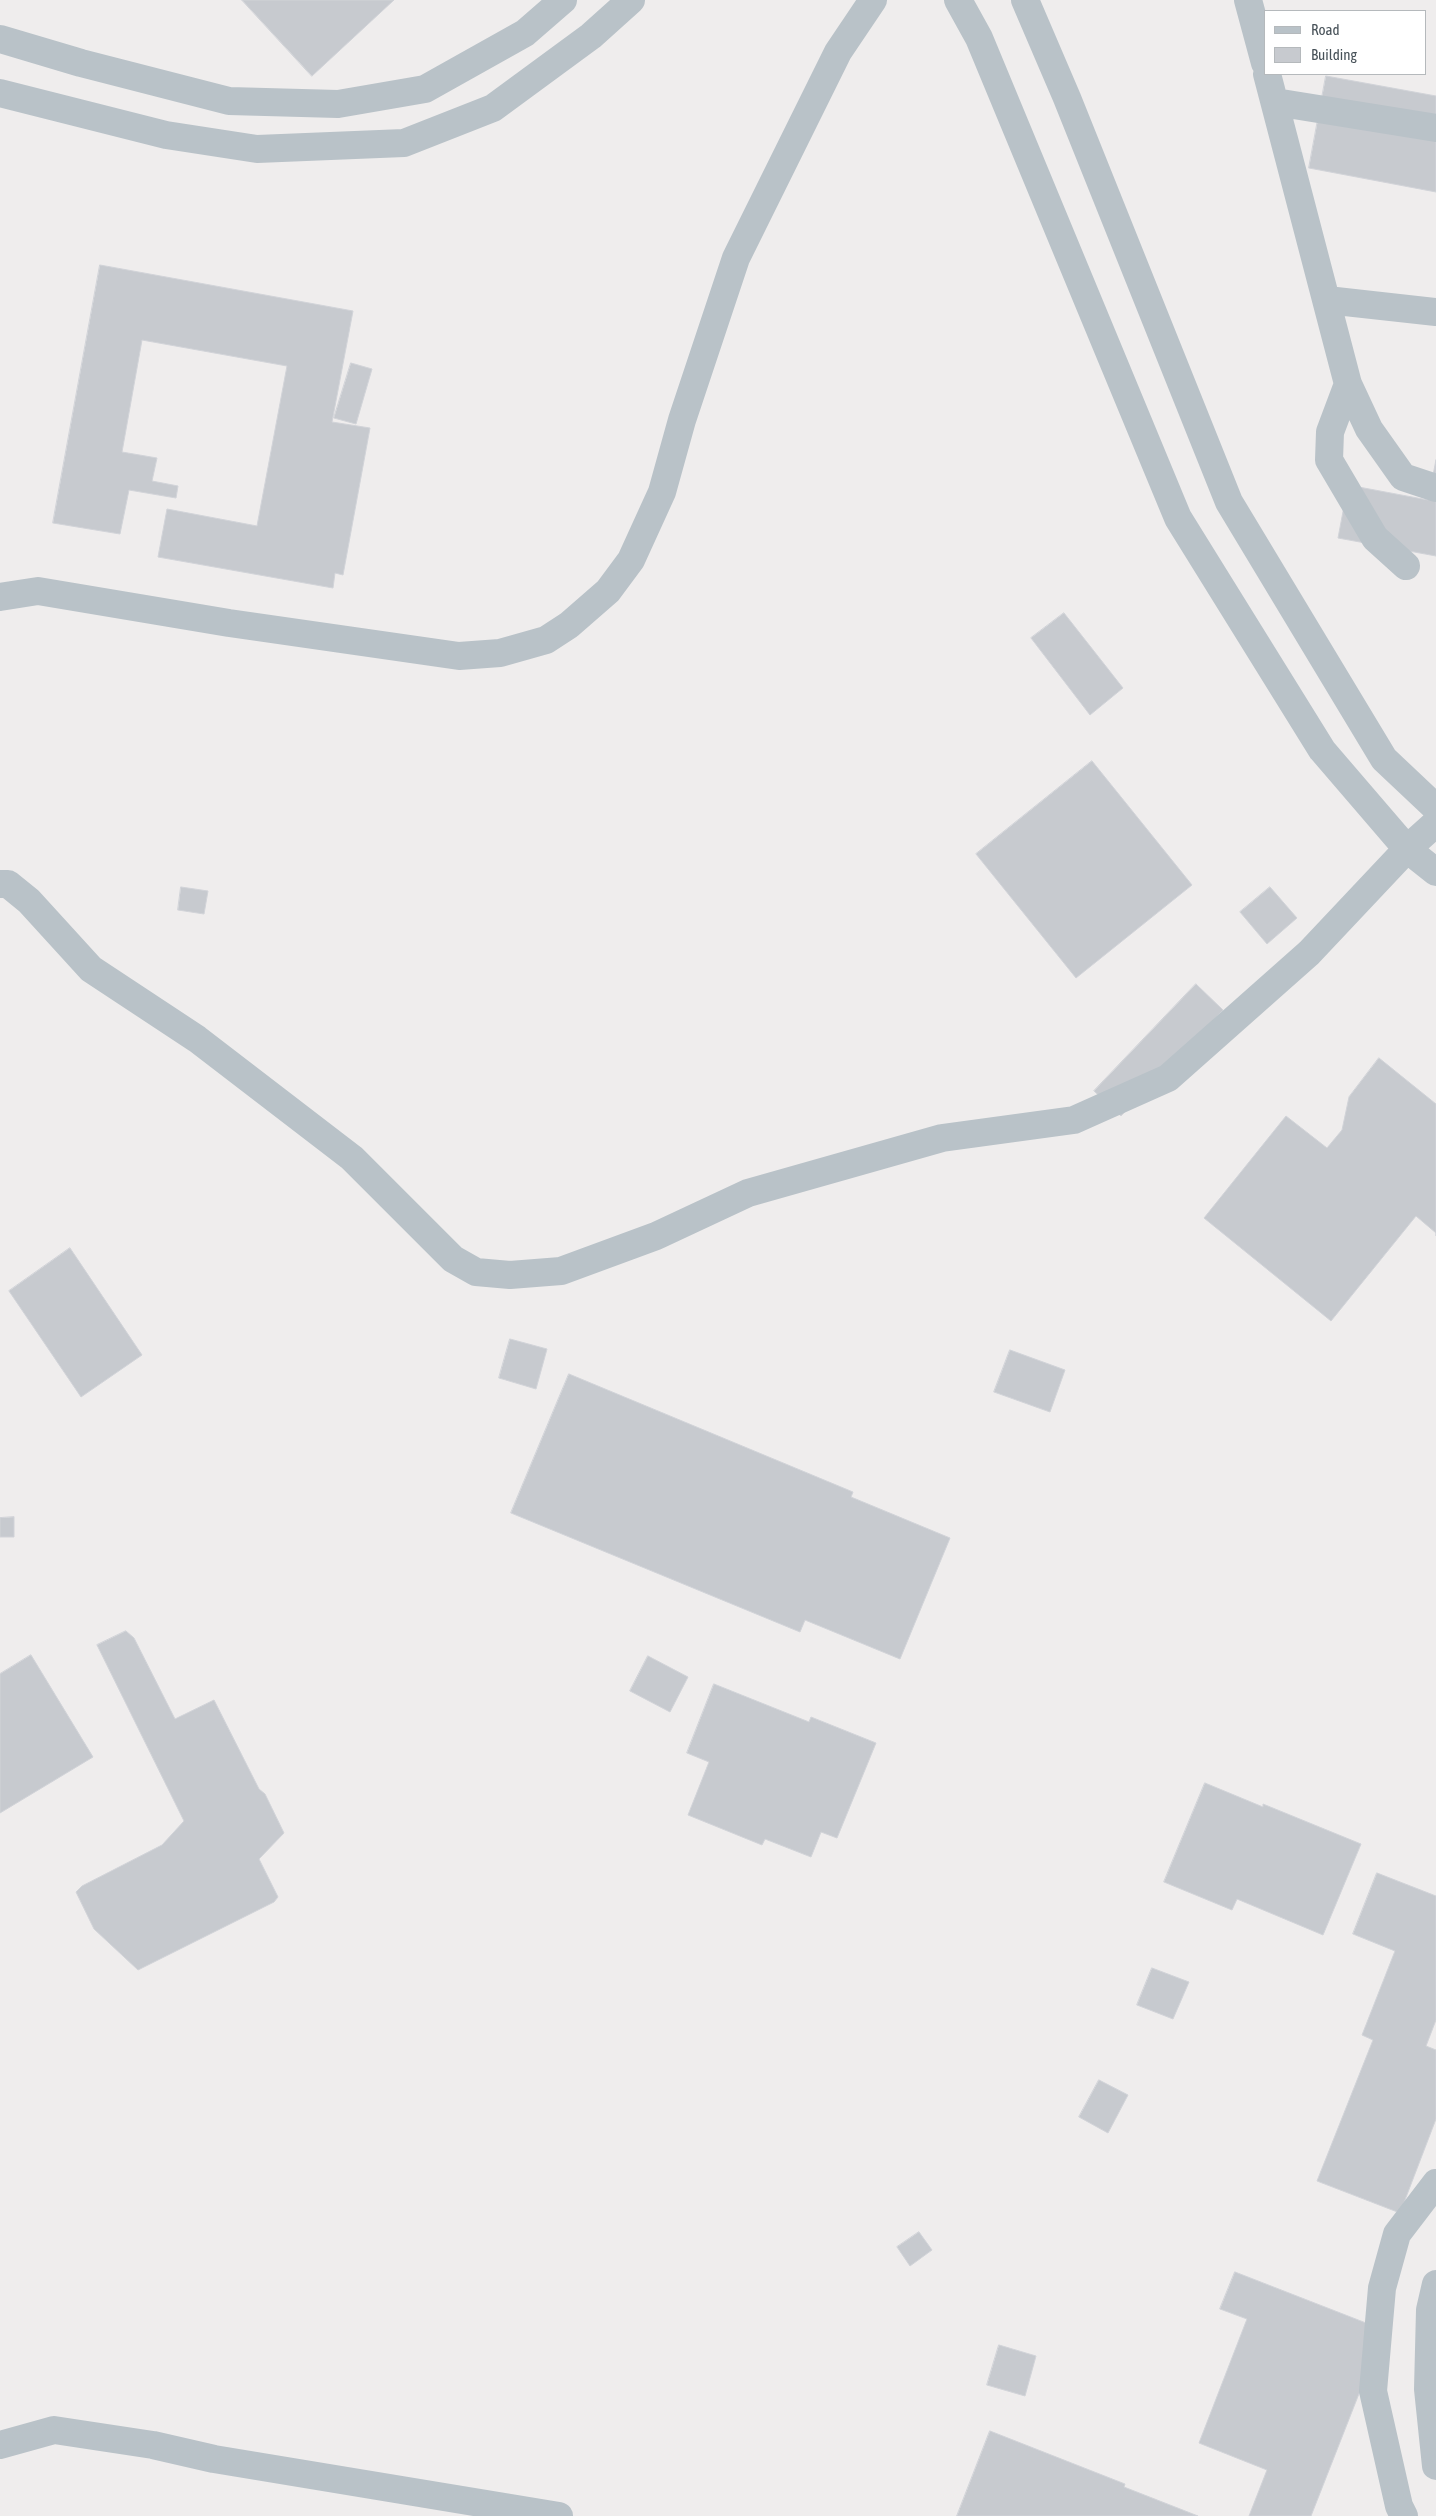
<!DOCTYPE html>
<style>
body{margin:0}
#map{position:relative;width:1436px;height:2516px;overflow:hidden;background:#efeded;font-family:"Asap Condensed",sans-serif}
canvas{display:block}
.legend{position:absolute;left:1264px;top:10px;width:162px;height:65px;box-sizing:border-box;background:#fff;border:1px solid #b5b9bc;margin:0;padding:6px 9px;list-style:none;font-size:15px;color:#475158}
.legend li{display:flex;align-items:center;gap:10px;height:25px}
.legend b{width:25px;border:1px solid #b5b9bc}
</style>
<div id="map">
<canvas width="1436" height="2516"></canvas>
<ul class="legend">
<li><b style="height:6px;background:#b9c2c8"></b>Road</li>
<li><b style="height:14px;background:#c7cacf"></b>Building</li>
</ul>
</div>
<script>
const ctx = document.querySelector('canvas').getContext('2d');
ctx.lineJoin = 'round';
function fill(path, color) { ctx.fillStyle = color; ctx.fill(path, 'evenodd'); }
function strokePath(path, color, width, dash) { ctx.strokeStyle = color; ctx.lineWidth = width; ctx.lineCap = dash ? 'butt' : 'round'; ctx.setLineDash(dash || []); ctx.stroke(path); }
const building = new Path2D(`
 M242,0h152l-82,76z
 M1326,76l110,20v96l-127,-24z
 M100,265l253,46 -21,111 38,6 -27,147 -8,-2 -2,15 -175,-31 9,-48 90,17 30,-160 -145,-26 -20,112 35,6 -5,23 26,5 -2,12 -47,-8 -9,44 -67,-11z
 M351,363l21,6 -16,55 -22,-6z
 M1436,460v96l-98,-18 10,-53 80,15z
 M1064,613l59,75 -33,27 -59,-77z
 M1092,761l100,124 -116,93 -100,-124z
 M181,887l27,4 -4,23 -26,-4z
 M1270,887l27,31 -30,26 -27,-32z
 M1196,984l27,26 -102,106 -27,-25z
 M1379,1058l57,46v132v-3l-20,-17 -85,105 -127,-103 82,-102 41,32 15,-18 7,-33z
 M70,1248l72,107 -61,42 -72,-106z
 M510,1339l37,10 -11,40 -37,-11z
 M1010,1350l55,20 -15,42 -56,-20z
 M569,1374l284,118 -2,5 99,41 -50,121 -95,-39 -5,12 -289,-119z
 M14,1517v20h-14v-19z
 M126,1631l8,7 41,81 39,-19 45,89 6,5 19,39 -25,26 19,38 -4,5 -136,68 -44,-41 -18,-37 6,-6 80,-41 22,-24 -87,-176z
 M31,1655l62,102 -93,56v-139z
 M648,1656l40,21 -18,35 -40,-21z
 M714,1684l95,38 2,-5 65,26 -39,95 -16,-6 -10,25 -46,-18 -3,6 -74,-30 21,-53 -22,-9z
 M1205,1783l58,24v-3l98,40 -38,91 -86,-36 -5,11 -68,-28z
 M1377,1873l59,23v124l-10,26 10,4v69l-36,94 -83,-32 56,-141 -11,-5 33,-84 -42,-17z
 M1152,1968l37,14 -16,37 -36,-14z
 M1099,2080l29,15 -20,38 -29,-16z
 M919,2232l13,18 -22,16 -13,-19z
 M1235,2272l149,58 -73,186h-62l18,-46 -68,-27 48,-124 -27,-10z
 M999,2345l37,11 -11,40 -38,-11z
 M990,2431l135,53 -1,3 74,29h-241z`);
fill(building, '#c7cacf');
strokePath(building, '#d1d3d8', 1);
strokePath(new Path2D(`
 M958,0l21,38 199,480 144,232 85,99 29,23
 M1025,0l42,98 162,404 155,257 52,49
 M1248,0l17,63
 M0,39l81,24 148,38 109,3 87,-15 100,-56 38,-33
 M1267,74l81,310 21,45 34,48 33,11
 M0,93l166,42 91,14 147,-6 89,-35 98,-72 40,-36
 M1275,102l161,26
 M1327,300l109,12
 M1348,384l-18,48 -1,28 46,78 31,28
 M0,597l38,-6 191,32 230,33 41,-3 46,-13 23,-15 39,-34 23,-31 31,-68 20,-72 54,-162 102,-206 35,-52
 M0,884h8l21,17 62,68 106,70 155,119 101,101 23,13 34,3 51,-4 95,-35 92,-43 194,-55 132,-18 94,-42 141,-125 98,-104 29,-26
 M1436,2284l-6,26 -2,79 8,77
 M0,2445l54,-15 99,15 61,14 345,57
 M1404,2516l-5,-10 -26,-115 9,-103 15,-54 39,-51`), '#b9c2c8', 28);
</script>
